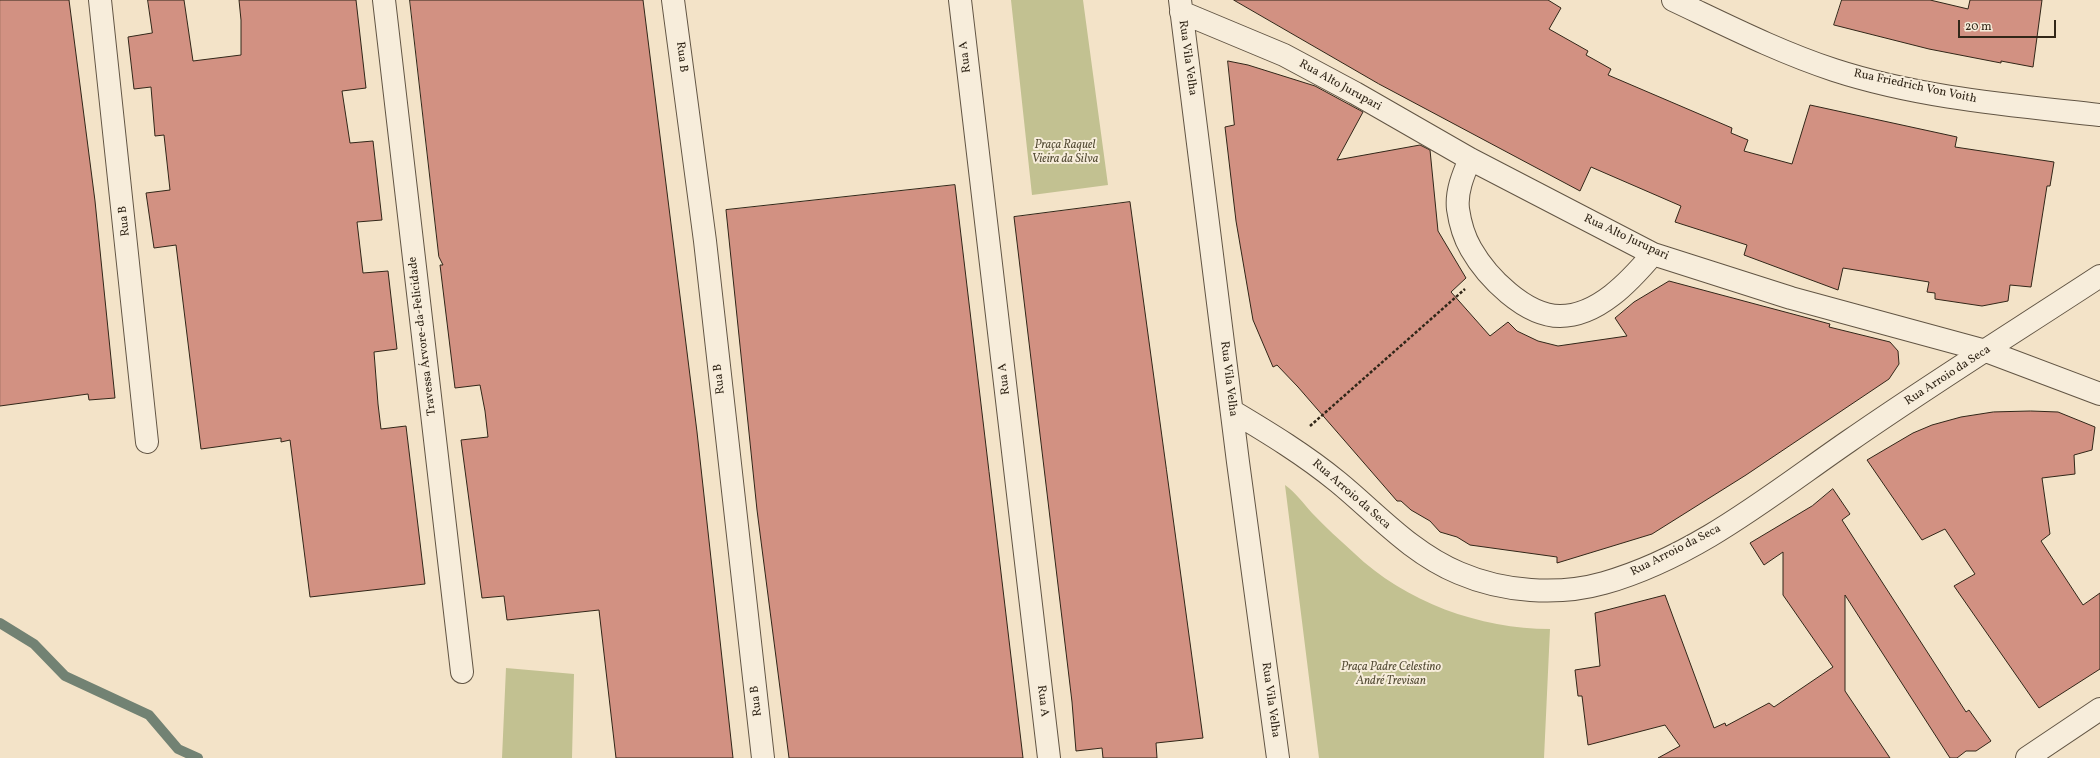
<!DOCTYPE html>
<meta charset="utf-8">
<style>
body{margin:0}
#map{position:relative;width:2100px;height:758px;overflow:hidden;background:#f3e3c8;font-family:Vollkorn,serif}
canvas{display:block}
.scale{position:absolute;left:1958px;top:20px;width:98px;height:18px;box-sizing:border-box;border:2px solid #312618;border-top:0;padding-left:5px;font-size:12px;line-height:14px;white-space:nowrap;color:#312618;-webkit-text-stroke:3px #f7eddb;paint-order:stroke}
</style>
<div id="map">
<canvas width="2100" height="758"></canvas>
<div class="scale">20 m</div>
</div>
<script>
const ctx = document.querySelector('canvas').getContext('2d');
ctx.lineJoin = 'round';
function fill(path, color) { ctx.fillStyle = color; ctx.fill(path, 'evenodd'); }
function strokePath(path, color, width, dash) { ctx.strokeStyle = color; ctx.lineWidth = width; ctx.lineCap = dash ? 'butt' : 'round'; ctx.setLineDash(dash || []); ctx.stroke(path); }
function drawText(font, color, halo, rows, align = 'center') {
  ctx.font = font + ' Vollkorn,serif'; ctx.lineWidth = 4; ctx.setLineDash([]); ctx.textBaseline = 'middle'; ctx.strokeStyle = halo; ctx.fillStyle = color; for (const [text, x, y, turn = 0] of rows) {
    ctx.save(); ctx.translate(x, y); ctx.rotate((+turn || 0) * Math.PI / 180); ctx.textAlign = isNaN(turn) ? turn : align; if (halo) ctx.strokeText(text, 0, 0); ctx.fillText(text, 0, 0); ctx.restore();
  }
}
fill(new Path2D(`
 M1011,0h72l25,185 -76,10z
 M1285,485c11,8 18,18 27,28 13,14 28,27 42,40 51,49 126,76 196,76l-6,129h-225z
 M506,668l68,6 -2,84h-70z`), '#c2c191');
strokePath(new Path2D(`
 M0,623l34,21 31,32 84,39 29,34 20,9`), '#728273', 10);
const building = new Path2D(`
 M0,0h69l26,201 20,197 -26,2 -1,-6 -88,12z
 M148,0h36l9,61 48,-6v-35l-2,-20h117l10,88 -24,3 8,52 23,-2 9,79 -25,2 6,51 25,-2 9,78 -23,3 4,52 3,25 25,-3 19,158 -115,13 -20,-157 -9,2v-4l-80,11 -25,-204 -22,3 -8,-55 24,-3 -6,-55 -9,1 -4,-49 -17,2 -6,-52 24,-4z
 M410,0h233l54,432 36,326h-117l-17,-148 -92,10 -3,-24 -22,2 -21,-158 27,-3 -3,-26 -5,-26 -25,3 -15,-123h3l-4,-8z
 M1234,0h314l13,8 -12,21 39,22 -2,4 25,14 -3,6 124,53 -1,5 17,7 -4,11 48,13 18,-59 147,32 -2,10 99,15 -4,24h-3l-16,101 -21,-2 -2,16 -26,5 -47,-7v-6l-8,-1 2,-10 -86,-14 -5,22 -94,-35 3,-10 -72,-23 6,-16 -90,-39 -11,24 -201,-107z
 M1842,0h88l38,9 2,-9h72l-9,67 -32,-6v2l-72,-14 -95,-24z
 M1228,61l20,4 67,21 48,26 -26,48 83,-15 10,5 8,81 28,47 -15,14 39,44 18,-14 9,9 21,10 20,5 69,-10 -12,-18 19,-16 35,-21 161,43 -1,3 61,15 8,9 1,13 -10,15 -143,96 -94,59 -95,29v-6l-87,-12 -13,-8 -17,-5 -10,-11 -19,-11 -10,-9h-4l-99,-114 -21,-22 -4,2 -20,-47 -17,-99 -11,-94 9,-2z
 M955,185l68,573h-234l-32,-248 -31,-300z
 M1130,202l73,536 -47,5 1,15h-54l-1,-10 -26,3 -4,-49 -58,-485z
 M2031,411l27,1 37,15 -3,23 -18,5 1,19 -33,4 8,56 -9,7 42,64 17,-12v76l-61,39 -85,-122 21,-12 -30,-45 -23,11 -55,-80 46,-27 19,-8 29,-8 32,-5z
 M1833,489l17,25 -8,6 124,192 3,-2 22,31 -15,10h-10l-9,7h-7l-105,-163v96l45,67h-232l22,-12 -15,-21 -77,20 -6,-49h-4l-3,-26 25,-4 -5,-53 70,-18 49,133 11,-5 1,3 43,-23 5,4 59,-40 -50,-72v-43l-19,13 -14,-22 62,-37z`);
fill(building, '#d29182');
strokePath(building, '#312618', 1);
const minor = new Path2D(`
 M100,0l47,442
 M384,0l78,672
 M673,0l32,241 58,517
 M960,0l89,758
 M1180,0l58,462 40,296
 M1673,0c53,25 106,52 161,70 86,28 177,35 266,45
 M1181,12l103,43 71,38 115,66 183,95 138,44 195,53 114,43
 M1470,159c-7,16 -14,33 -12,50 2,14 6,28 13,40 16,28 54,67 89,67 38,0 70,-35 93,-62
 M1232,411c37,22 73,44 106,71 39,32 73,71 121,91 44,19 99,23 145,10 92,-26 168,-89 245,-142 82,-57 167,-110 251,-165
 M2027,758l73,-49`);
strokePath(minor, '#625544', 24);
strokePath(new Path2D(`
 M1310,426l155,-137`), '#312618', 2.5, [3, 2]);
strokePath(minor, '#f7eddb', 22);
drawText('12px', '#312618', '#f7eddb', [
 ["Rua B",681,57,83],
 ["Rua A",966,57,-97],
 ["Rua Vila Velha",1187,58,82],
 ["Rua Alto Jurupari",1340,86,29],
 ["Rua Friedrich Von Voith",1915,87,12],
 ["Rua B",125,221,-96],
 ["Rua Alto Jurupari",1626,238,25],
 ["Travessa Árvore-da-Felicidade",423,336,-97],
 ["Rua Arroio da Seca",1948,376,-33],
 ["Rua B",720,379,-96],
 ["Rua A",1005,379,-97],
 ["Rua Vila Velha",1228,379,83],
 ["Rua Arroio da Seca",1351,495,41],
 ["Rua Arroio da Seca",1676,551,-27],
 ["Rua Vila Velha",1270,700,82],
 ["Rua B",757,701,-97],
 ["Rua A",1042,701,83]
]);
drawText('italic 12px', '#554d36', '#f7eddb', [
 ["Praça Raquel",1065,146],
 ["Vieira da Silva",1065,160],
 ["Praça Padre Celestino",1391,668],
 ["André Trevisan",1391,682]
]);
</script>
